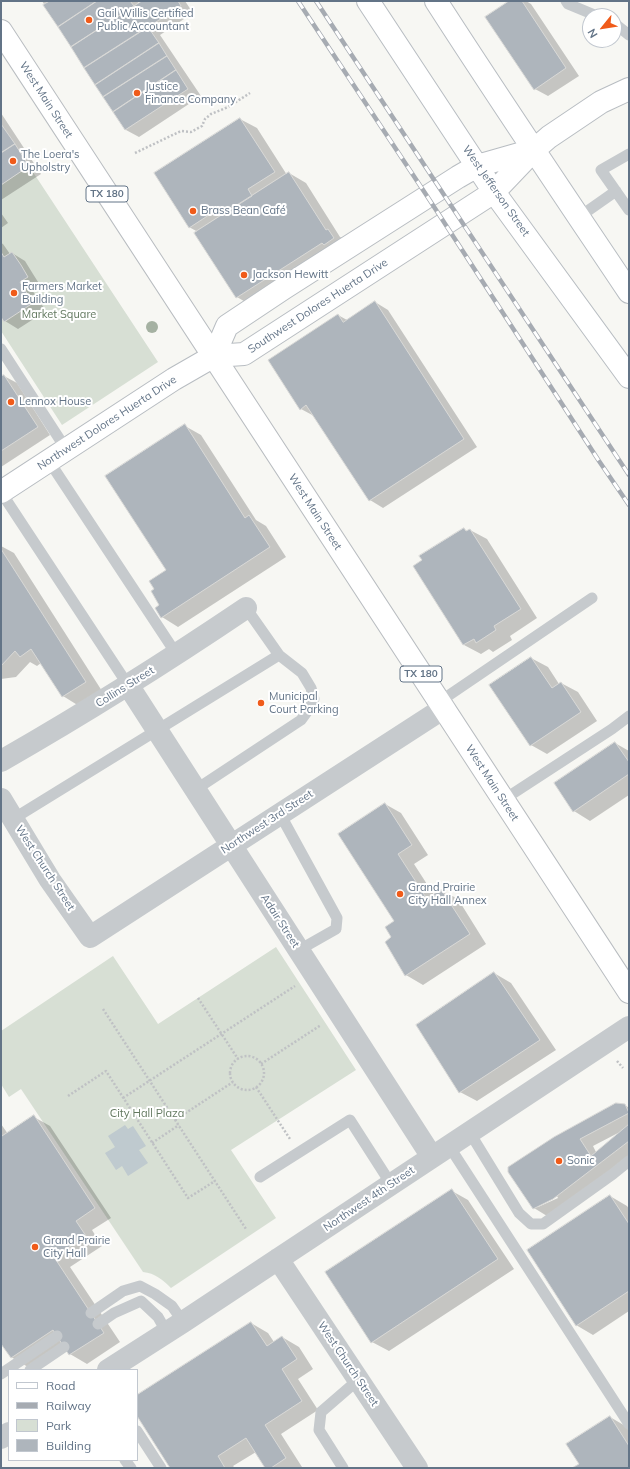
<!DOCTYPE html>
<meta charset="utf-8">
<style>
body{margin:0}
#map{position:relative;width:630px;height:1469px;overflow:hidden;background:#f7f7f3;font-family:Mulish,sans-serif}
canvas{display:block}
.frame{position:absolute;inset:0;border:2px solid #637487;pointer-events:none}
.legend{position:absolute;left:8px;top:1369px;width:130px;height:92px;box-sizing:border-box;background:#fff;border:1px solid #c1c7cf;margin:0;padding:5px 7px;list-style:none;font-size:12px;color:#637487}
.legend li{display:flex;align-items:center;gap:8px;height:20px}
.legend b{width:20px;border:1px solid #c1c7cf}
.north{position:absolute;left:582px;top:8px;width:40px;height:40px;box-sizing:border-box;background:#fff;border:1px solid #c1c7cf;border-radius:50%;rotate:240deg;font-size:11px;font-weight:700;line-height:16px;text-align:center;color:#637487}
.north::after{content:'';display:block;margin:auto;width:14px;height:18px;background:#f05b1a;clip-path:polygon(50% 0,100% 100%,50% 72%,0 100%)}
</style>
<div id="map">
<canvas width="630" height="1469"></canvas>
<div class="frame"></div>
<ul class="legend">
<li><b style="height:5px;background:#fff"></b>Road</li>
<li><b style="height:5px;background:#a6abb2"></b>Railway</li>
<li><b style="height:11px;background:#d7dfd4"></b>Park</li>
<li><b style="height:11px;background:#aeb5bc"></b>Building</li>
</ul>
<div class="north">N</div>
</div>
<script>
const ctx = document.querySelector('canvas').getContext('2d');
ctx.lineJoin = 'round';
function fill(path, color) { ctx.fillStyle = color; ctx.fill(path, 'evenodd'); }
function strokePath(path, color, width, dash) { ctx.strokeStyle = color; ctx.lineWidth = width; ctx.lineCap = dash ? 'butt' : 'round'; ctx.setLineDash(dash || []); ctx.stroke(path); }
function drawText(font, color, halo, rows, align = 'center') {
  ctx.font = font + ' Mulish,sans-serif'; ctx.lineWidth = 4; ctx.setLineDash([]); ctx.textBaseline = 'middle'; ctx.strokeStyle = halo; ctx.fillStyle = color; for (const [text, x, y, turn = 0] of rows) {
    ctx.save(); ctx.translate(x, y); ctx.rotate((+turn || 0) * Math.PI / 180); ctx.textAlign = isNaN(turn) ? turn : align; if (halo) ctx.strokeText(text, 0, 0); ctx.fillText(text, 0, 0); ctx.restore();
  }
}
fill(new Path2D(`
 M29,166l129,196 -96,63 -61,-94v-146z
 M276,947l80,123 -125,80 45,68 -105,70c-8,-8 -16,-15 -28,-16l-122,-183 -12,8 -8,-13v-53l112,-75 45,68z`), '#d7dfd4');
fill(new Path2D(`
 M125,1125l3,4 5,-3 13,20 -7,4 9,13 -20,13 -6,-10 -6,4 -11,-17 10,-6 -7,-11z`), '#bfcacf');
fill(new Path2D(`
 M42,1h95l2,3 4,-3h42l8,12 -33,22 41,61 -62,41 -13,-7z
 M511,1h15l5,3 48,72 -31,20 -13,-7z
 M1,113l40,61 -40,26z
 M240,119l17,9 30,47 2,-2 17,10 34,54 5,2 -91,68 -17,-10 -41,-64 2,-1 -9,-5z
 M1,213l7,10 -7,5z
 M1,243l2,1 7,10 2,-1 13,8 8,13 7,11 -8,5 14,21 -28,18 -13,-8 -4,-6z
 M375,302l13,8 89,137 -94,61 -13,-8 -56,-84 -13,-7 37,-94 9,5z
 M4,376l13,7 33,52 -49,32v-89z
 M185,426l16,9 55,85 10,6 20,31 -108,70 -16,-10 -1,-12 -5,-15 11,-20z
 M464,529l4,3 2,-2 17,9 50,79 -27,18 2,4 -19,12 -4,-3 -8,5 -17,-9 -49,-79z
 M1,546l13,7 88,138 -23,15 -16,-10 -22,-33 -4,3 -7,-4 -14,15 -15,2z
 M531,658l17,9 11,17 2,-1 17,9 19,29 -50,33 -16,-9z
 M615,743l14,8v44l-39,26 -16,-10z
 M385,804l16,9 27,42 -14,9 20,31 7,-5 17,9 28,45 -63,41 -17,-10 -13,-37 3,-17z
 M494,973l17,10 45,67 -79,51 -17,-9z
 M625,1105l4,3v50l-82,58 -13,-8 -25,-41zM618,1133v1l-22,18 -3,-6zM557,1196l1,2 -20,9v-2z
 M34,1117l16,9 61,92 -19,12 10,16 -32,21 50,75 -33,22 -17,-10 -7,-10 -35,23 -17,-10 -10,-15v-218l7,10z
 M452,1191l16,9 46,69 -125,82 -17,-9z
 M610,1196l17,10 2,3v102l-36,24 -17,-10z
 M251,1323l17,10 6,9 8,-5 17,10 14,22 -15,10 20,31 -37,24 21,33 -36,1 -10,-16 -23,14 2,2h-64l-34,-53v-18z
 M610,1417l17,10 2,4v37h-55l6,-4z`), '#0003');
const building = new Path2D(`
 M50,1h47l-39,26 -15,-22z
 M97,1h33l4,5 -63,41 -13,-20z
 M142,1h36l3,5 -97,62 -13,-21z
 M509,1h13l44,67 -32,22 -49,-73z
 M148,27l11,16 -64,42 -11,-17z
 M159,43l8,13 -64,41 -8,-12z
 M167,56l9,14 -63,42 -10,-15z
 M176,70l12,19 -63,41 -12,-18z
 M240,118l35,54 -27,17 4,7 -30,19 -4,-6 -29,19 -35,-55z
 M1,124l14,20 -14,9z
 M15,144l14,22 -28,19v-32z
 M289,172l37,58 2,-1 6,9 -10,7 -2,-2 -86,55 -42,-65z
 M1,252l3,5 8,-5 9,13 7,12 -8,5 13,21 -29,19 -3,-5z
 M375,301l89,138 -95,62 -63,-96 -6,5 -32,-50 70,-46 5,8z
 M4,375l34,52 -37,24v-75z
 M185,424l60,94 4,-3 21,32 -109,71 -6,-10 4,-3 -8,-14 3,-2 -5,-8 17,-11 -61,-94z
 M464,528l2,3 4,-2 51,80 -27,17 2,4 -20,13 -2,-4 -11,6 -50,-79 9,-6 -3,-4z
 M1,549l85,133 -24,15 -31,-48 -11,8 -5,-6 -14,15z
 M531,657l21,31 9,-6 20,30 -51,34 -41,-61z
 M615,742l14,20v12l-56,38 -19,-29z
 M385,803l27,42 -14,9 29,45 14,-10 29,45 -65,42 -20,-34 6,-5 -6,-10 9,-6 -56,-87z
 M494,972l46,68 -81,53 -43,-68z
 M616,1103l9,1 4,9 -49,26 11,17 38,-32v17l-76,58 -20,10 -25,-37v-5l46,-30z
 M34,1115l61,93 -19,13 10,15 -32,21 50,76 -35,22 -16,-25 -42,28 -10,-14v-207z
 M452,1189l46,70 -127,84 -46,-71z
 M610,1195l19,29v67l-53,35 -49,-76z
 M251,1322l16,24 15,-10 15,23 -15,10 20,32 -37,24 21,33 -15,10h-6l-19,-30 -28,18 7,12h-55l-33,-52v-21z
 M610,1416l19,30v22h-57l7,-4 -13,-20z`);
fill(building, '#aeb5bc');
strokePath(building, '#d8d8d6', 1);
const secondary = new Path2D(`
 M368,1l126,191 135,185
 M436,1c63,98 128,194 193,291
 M214,356l13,-30 57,-38 174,-111 19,-11 56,-16
 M1,492l173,-113 40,-23 30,-2 250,-162 40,-42 15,-13 52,-35 28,-13`);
const primary = new Path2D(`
 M1,31l628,961`);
strokePath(secondary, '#b8bdc2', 24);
strokePath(primary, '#b9bdc1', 24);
strokePath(new Path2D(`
 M135,153l46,-22 10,1 11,-6 3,-7 6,-5 17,-7 22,-14
 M198,998l40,61
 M103,1009l143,220
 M230 1073a17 17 0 1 1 34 0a17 17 0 1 1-34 0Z
 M617,1061l6,7
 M261,1064l60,-39
 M256,1087l34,52
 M68,1096l38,-25 82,127 27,-17
 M123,1098l172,-112
 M175,1120l58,-38
 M152,1143l27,-18`), '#bfc1c4', 2.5, [2, 2]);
strokePath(new Path2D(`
 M566,1l2,3 29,12
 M614,23l15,12
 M629,154l-28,16 28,40
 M579,217l37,-26
 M1,349l65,100
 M49,461l128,194
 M1,492l127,193
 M439,702l153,-104
 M195,790l106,-70 8,-11 5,-10 -3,-11 -9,-15 -23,-18 -33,-47
 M503,800l109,-71 17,-13
 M280,814l57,104 -1,11 -37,21
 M13,819l266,-164
 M470,1133l49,80 12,11h12l70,-50 16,-13
 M449,1146l180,278
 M260,1177l90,-57 41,64
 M91,1313l32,-22 17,-5 15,8 17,12 11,16
 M98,1324l16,-11 27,-12 17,16 9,16
 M30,1370l34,-23
 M1,1374l56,-38
 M137,1431l24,37
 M125,1460l6,8
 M343,1468l-24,-38 2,-18 37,-32`), '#c6cacd', 11);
strokePath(new Path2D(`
 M128,685l304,472
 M1,761c84,-48 165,-99 245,-153
 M1,799l49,81 40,57 354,-229
 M278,1259l139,209
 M108,1370l75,-48 446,-295
 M1,1438l8,-5`), '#c6cacd', 22);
strokePath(secondary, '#fff', 22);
strokePath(primary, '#fff', 22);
const rail = new Path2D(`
 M298,1l129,195 172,265 30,44
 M316,1l313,474`);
strokePath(rail, '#a6abb2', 4.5);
strokePath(rail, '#fff', 3, [9]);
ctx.fillStyle = '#a5b1a2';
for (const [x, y] of [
 [152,327]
]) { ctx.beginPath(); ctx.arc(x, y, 6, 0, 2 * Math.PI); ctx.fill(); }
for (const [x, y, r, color] of [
 [89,20,4,"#f05b1a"],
 [137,93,4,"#f05b1a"],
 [13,161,4,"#f05b1a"],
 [193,211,4,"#f05b1a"],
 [244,275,4,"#f05b1a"],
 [14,293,4,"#f05b1a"],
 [11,402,4,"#f05b1a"],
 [261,703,4,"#f05b1a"],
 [400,894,4,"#f05b1a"],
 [559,1161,4,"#f05b1a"],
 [35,1247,4,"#f05b1a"]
]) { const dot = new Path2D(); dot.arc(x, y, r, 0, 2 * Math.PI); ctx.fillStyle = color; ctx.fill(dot); strokePath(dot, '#fff', 1.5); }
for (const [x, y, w] of [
 [107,194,42],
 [421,674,42]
]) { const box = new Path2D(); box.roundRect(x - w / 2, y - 8, w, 16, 3); ctx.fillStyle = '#fff'; ctx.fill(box); strokePath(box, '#637487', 1); }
drawText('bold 10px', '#637487', null, [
 ["TX 180",107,194],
 ["TX 180",421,674]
]);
drawText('11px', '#637487', '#fff', [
 ["Gail Willis Certified",97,14],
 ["Public Accountant",97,27],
 ["Justice",145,87],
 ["Finance Company",145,100],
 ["The Loera's",21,155],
 ["Upholstry",21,168],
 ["Brass Bean Café",201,211],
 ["Jackson Hewitt",252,275],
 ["Farmers Market",22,287],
 ["Building",22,300],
 ["Lennox House",19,402],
 ["Municipal",269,697],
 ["Court Parking",269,710],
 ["Grand Prairie",408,888],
 ["City Hall Annex",408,901],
 ["Sonic",567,1161],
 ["Grand Prairie",43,1241],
 ["City Hall",43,1254]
], 'left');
drawText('11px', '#637487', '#fff', [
 ["West Main Street",46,100,57],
 ["West Jefferson Street",496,191,55],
 ["Southwest Dolores Huerta Drive",318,306,-33],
 ["Northwest Dolores Huerta Drive",107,423,-33],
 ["West Main Street",315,512,57],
 ["Collins Street",125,687,-32],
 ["West Main Street",492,783,57],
 ["Northwest 3rd Street",267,822,-33],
 ["West Church Street",45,868,57],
 ["Adair Street",280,921,57],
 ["Northwest 4th Street",369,1199,-34],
 ["West Church Street",348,1364,56]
]);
drawText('11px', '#62785f', '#fff', [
 ["Market Square",59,315],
 ["City Hall Plaza",147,1114]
]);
</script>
